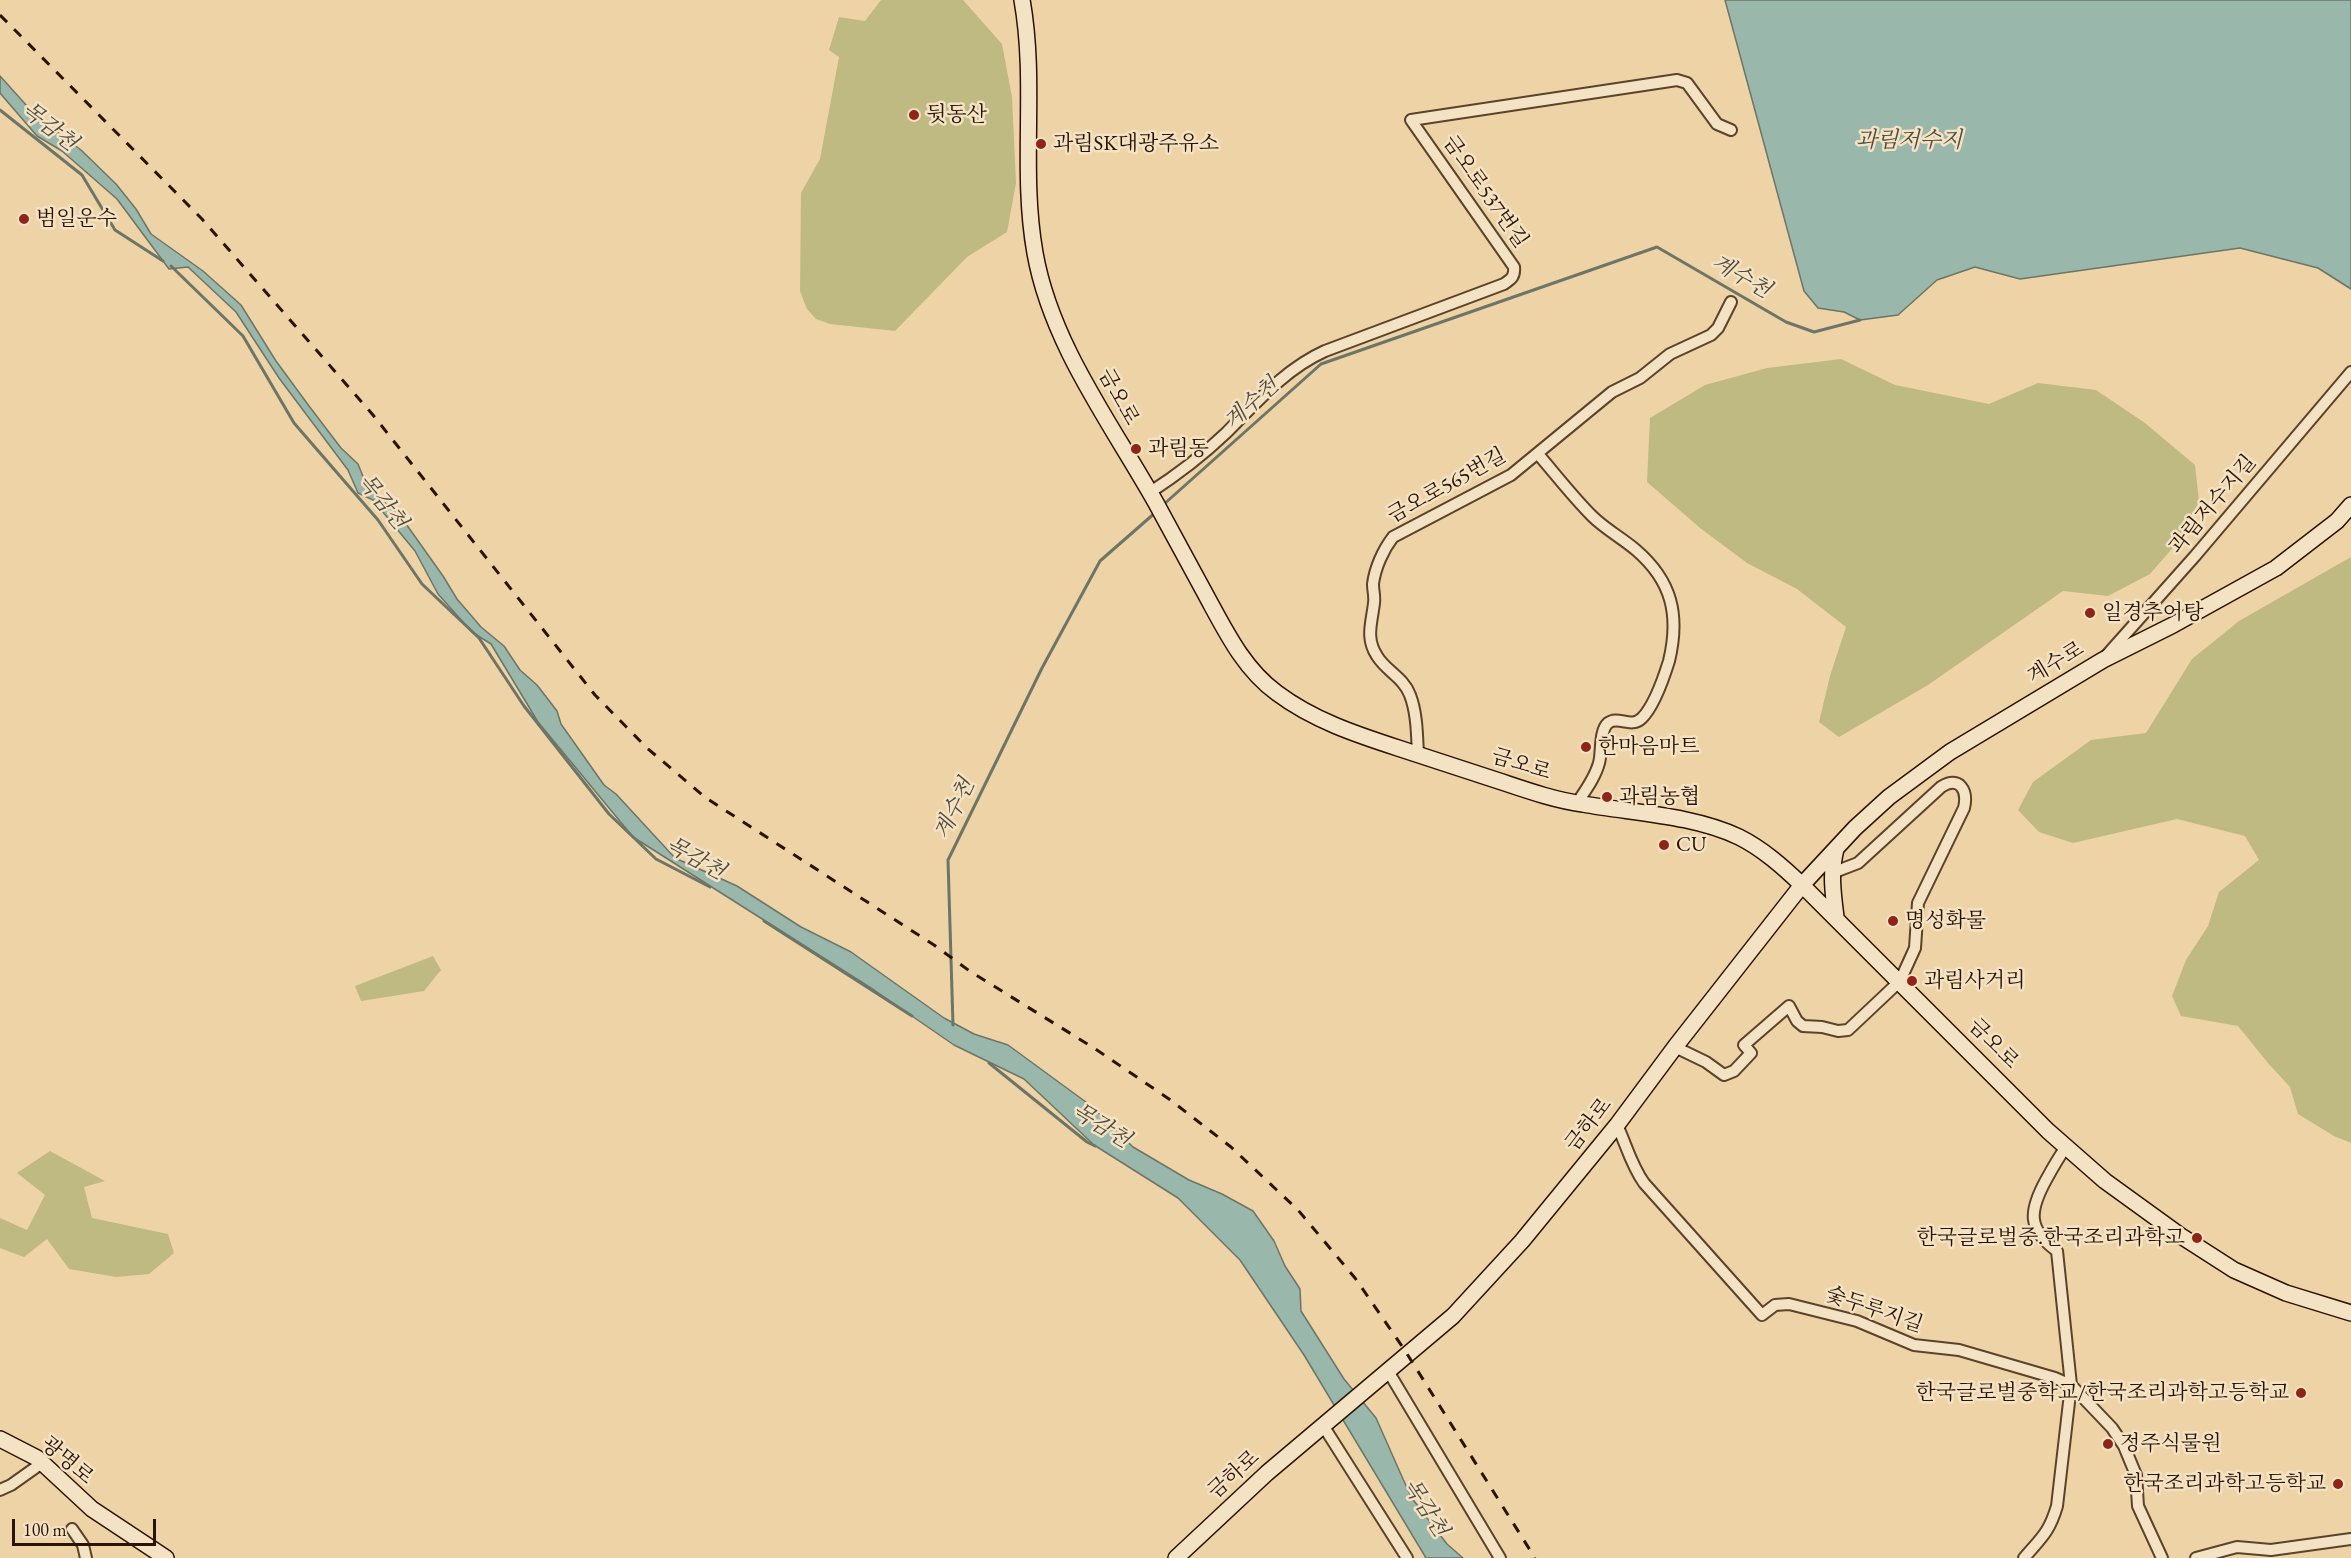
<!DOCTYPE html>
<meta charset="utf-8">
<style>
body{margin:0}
#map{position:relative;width:2351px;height:1558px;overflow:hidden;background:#eed3a6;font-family:"EB Garamond",serif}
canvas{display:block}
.scale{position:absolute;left:12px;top:1519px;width:144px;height:27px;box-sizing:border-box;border:3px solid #2a1300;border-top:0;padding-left:8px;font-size:18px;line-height:21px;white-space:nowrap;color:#2a1300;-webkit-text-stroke:4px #f4e2c5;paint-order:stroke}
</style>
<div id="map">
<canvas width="2351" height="1558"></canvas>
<div class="scale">100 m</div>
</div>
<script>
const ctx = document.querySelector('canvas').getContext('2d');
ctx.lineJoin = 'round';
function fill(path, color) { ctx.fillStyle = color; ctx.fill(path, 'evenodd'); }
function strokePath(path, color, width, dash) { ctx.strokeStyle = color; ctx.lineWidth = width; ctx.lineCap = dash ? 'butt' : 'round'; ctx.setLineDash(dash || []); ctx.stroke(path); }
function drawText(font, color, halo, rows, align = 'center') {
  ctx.font = font + ' "EB Garamond","Noto Serif KR",serif'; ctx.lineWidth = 5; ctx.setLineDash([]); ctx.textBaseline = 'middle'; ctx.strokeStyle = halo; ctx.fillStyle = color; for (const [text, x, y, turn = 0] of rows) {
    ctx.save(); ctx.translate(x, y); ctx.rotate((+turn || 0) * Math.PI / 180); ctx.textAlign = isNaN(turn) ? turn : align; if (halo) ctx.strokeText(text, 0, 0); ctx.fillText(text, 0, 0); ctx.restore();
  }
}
fill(new Path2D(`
 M881,0h82l39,44 10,53 4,86 -9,49 -40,25 -72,74 -65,-7 -14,-5 -9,-10 -7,-18 1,-98 19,-34 19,-102 -10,-7 10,-33 26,4z
 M1841,359l54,26 94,19 49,-21 58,7 49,33 50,42 4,37 -23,42 -26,30 -42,22 -45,-5 -135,94 -89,52 -20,-15 11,-46 16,-49 -49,-38 -50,-26 -47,-35 -53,-46 3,-64 55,-33 62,-17z
 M2351,557v586l-17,-7 -36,-22 -8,-27 -22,-24 -30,-37 -57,-10 -9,-20 14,-36 22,-34 11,-34 40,-32 -14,-24 -68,-17 -104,24 -34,-11 -21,-22 15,-28 58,-42 55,-7 46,-74 47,-38z
 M433,956l8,14 -17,21 -63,10 -6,-15z
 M50,1151l55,30 -21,6 8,31 76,16 6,19 -25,21 -33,3 -47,-8 -22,-30 -23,18 -24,-9v-30l27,12 18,-35 -28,-22z`), '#bfba82');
const water = new Path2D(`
 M1725,0h626v289l-33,-21 -78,-20 -220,31 -45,-12 -38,13 -39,35 -38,5 -16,-8 -26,-4 -14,-17z
 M0,76l36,40 45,34 35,34 20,25 15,25 52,37 38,34 35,56 33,45 32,42 17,16 10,25 31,25 44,62 14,23 24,28 23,19 16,24 17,15 20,26 4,13 43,61 12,9 59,64 62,28 64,41 50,25 93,66 30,16 34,11 82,60 43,42 56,33 33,14 31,17 21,30 11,25 15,23 1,22 43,68 32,39 35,79 36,47 16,14h-37l-122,-203 -64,-95 -62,-62 -84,-53 -70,-66 -70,-34 -80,-55 -241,-153 -95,-115 -47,-78 -19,-12 -34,-38 -23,-43 -42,-51 -15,-7 -10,-23 -69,-92 -43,-66 -48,-45 -19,2 -52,-70 -55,-48 -25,-15 -37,-43z`);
fill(water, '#99b7ab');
strokePath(water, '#6d7567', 1.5);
strokePath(new Path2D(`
 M0,110l82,65 33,55 48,31
 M171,266l72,70 51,87 84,97 44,64 57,54 45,68 85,108 47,45 54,28
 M1163,505l158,-141 336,-117 129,75 28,10 46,-12
 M764,921l148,95
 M953,1025l-5,-165 94,-192 58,-107 56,-49
 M989,1063l98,79 8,4`), '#6d7567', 3);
const minor = new Path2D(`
 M1538,454c18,21 35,43 54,62 13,13 30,22 44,34 36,31 44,65 33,111 -5,16 -15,45 -27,57 -11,11 -24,-3 -34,5 -9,8 -6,30 -9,40 -4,15 -14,28 -22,40
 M1149,493c28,-18 53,-37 77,-60 30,-30 59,-64 99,-82l179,-67c7,-5 11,-7 10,-17l-103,-147 266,-40 10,3 30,41 14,6
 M2106,656l89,-100 156,-184
 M1418,755c-1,-20 -1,-42 -8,-60 -6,-17 -24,-24 -33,-39 -12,-18 -5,-34 -3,-53 1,-7 -1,-12 -1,-19 2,-16 10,-34 20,-47l118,-62 101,-83 28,-14 30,-24 41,-19 7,-7 13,-26
 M1675,1047l31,15 18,13 10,-4 17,-18 -7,-8 45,-39 8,15 6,5 19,1 16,4 10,-1 52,-49 15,-33 3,-45 46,-95c4,-17 -4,-33 -23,-21l-83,76 -26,10
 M1617,1125c9,19 14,40 27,58l118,132 13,-10 14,-1 68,17 57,24 45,5 96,28 16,7 41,43 12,18 12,29 2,31 24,52
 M1388,1371l112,187
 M1324,1427l83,131
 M0,1490l11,-5 31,-22
 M72,1529l11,16 3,13
 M2024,1558c17,-20 25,-25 33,-52l14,-121 -14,-134c-30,-22 -28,-40 -11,-71 6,-11 12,-22 20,-33
 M2196,1558l41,-11 34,3 80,-11`);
const secondary = new Path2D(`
 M1022,0c15,84 -2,169 13,253 16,91 76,170 121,250 17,31 34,63 51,94 19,35 37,72 70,96 36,27 78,41 121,55 33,11 67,22 101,33 27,9 55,19 84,23 49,9 110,11 156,33 24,12 44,30 63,48l246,246 57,50 76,55 53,34 52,23 65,20
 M1836,849c-6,23 -3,45 0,68
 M0,1439l37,19 55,51 74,49
 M1176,1558l91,-85 186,-157 69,-75 95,-116 58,-78 127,-162 53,-57 34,-31 61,-45 153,-92 70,-35 103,-57 61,-47 14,-16`);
strokePath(minor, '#5b432a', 14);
strokePath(secondary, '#2a1300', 18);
strokePath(minor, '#f4e2c5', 10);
strokePath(secondary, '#f4e2c5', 15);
strokePath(new Path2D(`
 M0,15l202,204 171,196 222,280 52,53 59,50 228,147 37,27 123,76 75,51 62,48 67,63 57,68 49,71 131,209`), '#2a1300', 3, [10, 10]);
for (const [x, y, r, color] of [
 [914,115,6,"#8f2418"],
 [1041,144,6,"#8f2418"],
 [24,219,6,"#8f2418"],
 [1136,449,6,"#8f2418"],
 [2090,613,6,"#8f2418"],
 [1586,747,6,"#8f2418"],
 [1607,797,6,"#8f2418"],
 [1664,845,6,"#8f2418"],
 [1893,921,6,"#8f2418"],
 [1912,981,6,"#8f2418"],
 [2197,1238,6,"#8f2418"],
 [2301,1393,6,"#8f2418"],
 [2108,1444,6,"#8f2418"],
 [2338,1484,6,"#8f2418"]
]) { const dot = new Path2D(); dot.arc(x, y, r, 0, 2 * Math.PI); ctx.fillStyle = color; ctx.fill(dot); strokePath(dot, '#f4e2c5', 2); }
drawText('21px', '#2a1300', '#f4e2c5', [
 ["뒷동산",926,115],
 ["과림SK대광주유소",1053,144],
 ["범일운수",36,219],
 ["과림동",1148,449],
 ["일경추어탕",2102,613],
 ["한마음마트",1598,747],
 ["과림농협",1619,797],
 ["CU",1676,845],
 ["명성화물",1905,921],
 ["과림사거리",1924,981],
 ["한국글로벌중.한국조리과학고",2185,1238,"right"],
 ["한국글로벌중학교/한국조리과학고등학교",2289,1393,"right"],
 ["정주식물원",2120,1444],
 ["한국조리과학고등학교",2326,1484,"right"]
], 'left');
drawText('21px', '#2a1300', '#f4e2c5', [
 ["금오로537번길",1485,192,55],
 ["금오로",1118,397,61],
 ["금오로565번길",1447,486,-29],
 ["과림저수지길",2213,505,-50],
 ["계수로",2056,663,-31],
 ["금오로",1521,765,17],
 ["금오로",1993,1044,45],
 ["금하로",1589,1125,-52],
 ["숯두루지길",1874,1310,19],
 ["광명로",67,1461,40],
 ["금하로",1234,1475,-42]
]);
drawText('italic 22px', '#514c3c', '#f4e2c5', [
 ["목감천",49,127,38],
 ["과림저수지",1909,141],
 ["계수천",1741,277,30],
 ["계수천",1252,404,-42],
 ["목감천",382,502,51],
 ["계수천",955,809,-64],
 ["목감천",695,859,29],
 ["목감천",1101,1126,32],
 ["목감천",1425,1508,57]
]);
</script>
